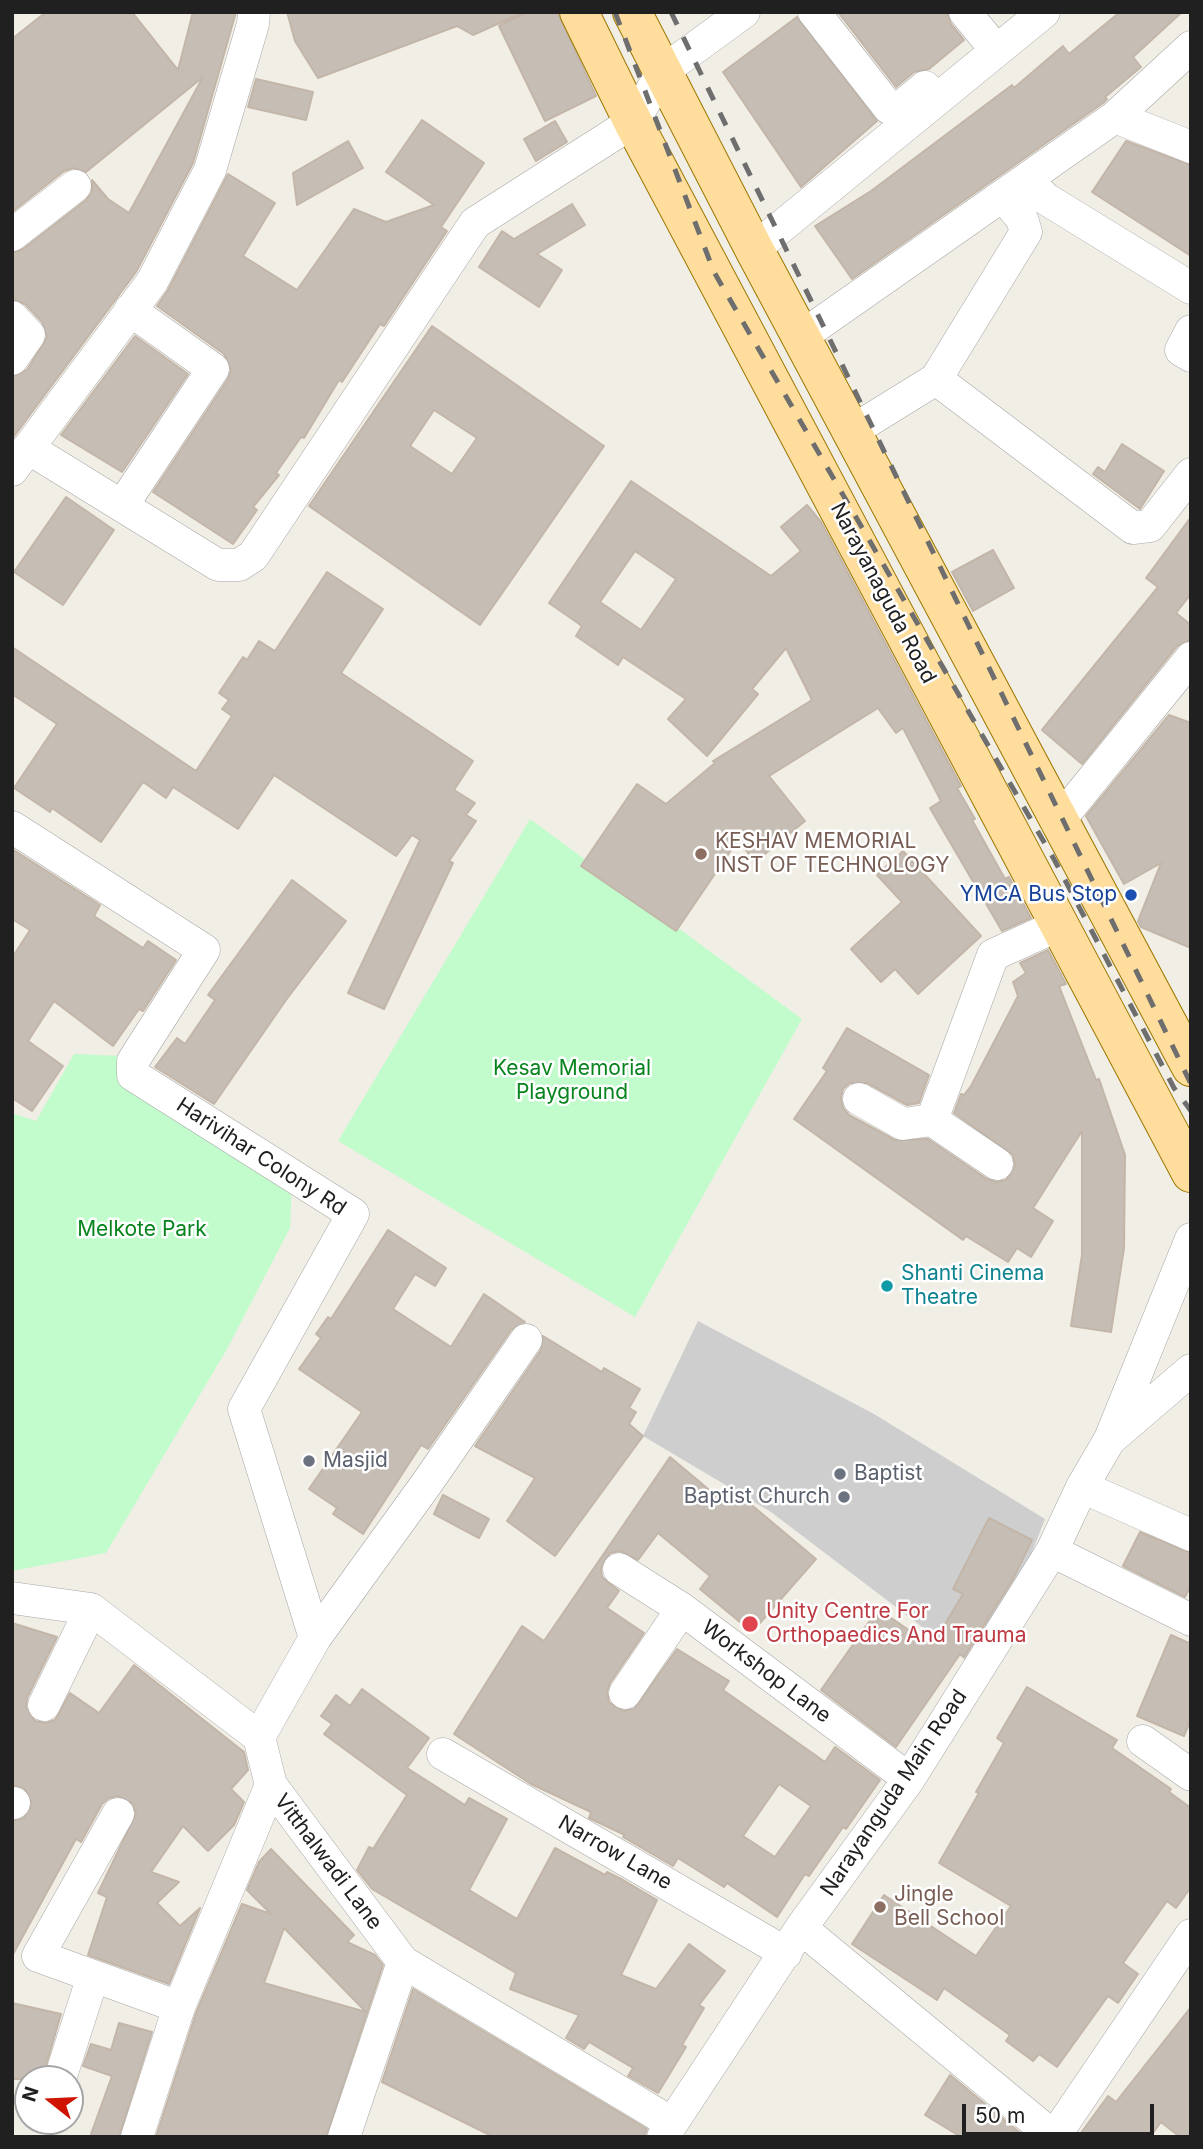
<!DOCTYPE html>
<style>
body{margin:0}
#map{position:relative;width:1203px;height:2149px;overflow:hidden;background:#f1eee6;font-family:Inter,sans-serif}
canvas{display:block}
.frame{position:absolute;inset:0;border:14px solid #202020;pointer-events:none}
.north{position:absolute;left:14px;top:2065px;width:70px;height:70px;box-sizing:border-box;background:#fff;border:2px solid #a6a6a6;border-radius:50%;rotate:288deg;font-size:19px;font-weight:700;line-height:28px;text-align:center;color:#202020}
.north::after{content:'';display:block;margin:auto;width:24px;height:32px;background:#d01300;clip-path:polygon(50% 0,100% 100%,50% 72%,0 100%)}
.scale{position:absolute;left:962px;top:2104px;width:192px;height:32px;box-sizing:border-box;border:4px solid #202020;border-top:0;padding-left:9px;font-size:21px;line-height:24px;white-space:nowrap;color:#202020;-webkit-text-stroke:5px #fff;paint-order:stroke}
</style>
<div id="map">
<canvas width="1203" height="2149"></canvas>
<div class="frame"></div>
<div class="north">N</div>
<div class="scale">50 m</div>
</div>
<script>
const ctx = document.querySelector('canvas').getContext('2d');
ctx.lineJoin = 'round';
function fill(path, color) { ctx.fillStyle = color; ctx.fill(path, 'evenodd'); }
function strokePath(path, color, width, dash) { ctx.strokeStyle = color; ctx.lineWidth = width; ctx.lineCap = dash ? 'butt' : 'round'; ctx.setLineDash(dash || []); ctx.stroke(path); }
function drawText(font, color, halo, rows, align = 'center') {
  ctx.font = font + ' Inter,sans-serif'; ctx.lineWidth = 5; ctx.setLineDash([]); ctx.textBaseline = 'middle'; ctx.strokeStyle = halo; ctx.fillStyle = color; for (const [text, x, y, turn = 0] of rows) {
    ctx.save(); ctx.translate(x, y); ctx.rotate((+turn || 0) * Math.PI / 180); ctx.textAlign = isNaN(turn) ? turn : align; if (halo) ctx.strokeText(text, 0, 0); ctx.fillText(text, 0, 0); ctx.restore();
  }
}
fill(new Path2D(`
 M698,1321l176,93 171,105 -23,59 -46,90 -205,-156 -128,-76z`), '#cecece');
fill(new Path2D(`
 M530,819l272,200 -167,298 -297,-176z
 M74,1054l48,2 170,127 -2,45 -63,121 -121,204 -94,18v-458l24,8z`), '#c2fccc');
const building = new Path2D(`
 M46,12h86l46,58 15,-58h43l-43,151 -57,109 -124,167v-62l15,-7 20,-33 -5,-15 -17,-18 -13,-5v-46l11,-4 63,-49 6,-8v-12l16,19 21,14 74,-136 -117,95 -13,-4 -9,3 -52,41v-173z
 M287,12h237l-51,23 -16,-9 -139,52 -23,-37z
 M527,12h30l39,84 -51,25 -46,-95z
 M838,12h109l4,12 13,16 -35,29 -15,3 -18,15z
 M1120,12h62l-49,45 8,10 -36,30 2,2 -4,4 -251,176 -37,-53 56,-35 141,-106 2,3 49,-42 6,8z
 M797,17l80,104 -76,66 -78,-115z
 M256,79l57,13 -7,28 -58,-13z
 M422,120l62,43 -43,64 6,4 -63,95 -4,-2 -38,58 -3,-2 -35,58 -3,-1 -25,36 3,2 -26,32 4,3 -24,34 -80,-52 75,-113 3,-9 -7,-16 -67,-48 11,-16 60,-116 47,29 -32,53 54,34 57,-81 32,13 48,-17 -48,-33z
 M555,121l12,21 -31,19 -12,-22z
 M348,141l15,27 -66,37 -4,-32z
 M1126,141l65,24v91l-99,-64z
 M572,204l13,21 -48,29 25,16 -23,37 -60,-40 23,-36 12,8z
 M432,326l172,120 -124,179 -171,-119zM434,410l43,28 -25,36 -42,-28z
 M135,336l53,38 -66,98 -61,-37z
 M1122,444l42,27 -24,38 -47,-35 5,-7 7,5z
 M631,481l140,95 30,-25 -20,-24 26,-22 14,17 140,264 -4,2 18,31 -3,1 33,59 4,-2 22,41 -29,13 -72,-123 11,-7 -38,-73 -7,5 -18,-25 -109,68 36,45 -50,41 -17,-22 -62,91 -95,-65 56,-82 29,20 49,-41 -2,-2 99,-61 -26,-52 -34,41 6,5 -51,62 -39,-37 18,-20 -63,-42 -5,8 -42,-29 6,-10 -33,-23zM635,551l41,28 -35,51 -41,-28z
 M66,497l48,33 -51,75 -49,-33z
 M1191,517v77l-15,19 15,12v15l-14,6 -95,118 -40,-34 116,-143 -12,-9z
 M993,550l21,38 -41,23 -21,-39z
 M327,572l56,37 -42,64 132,88 -19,29 21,13 -9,12 10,6 -27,40 4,2 -69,146 -36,-16 72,-153 -8,-5 -16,21 -122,-81 -36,54 -65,-42 -7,11 -23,-16 -42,60 -49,-34 -2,4 -36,-24 43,-64 -45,-30v-47l184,124 36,-55 -10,-7 7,-9 -10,-7 24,-36 4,3 12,-19 16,10z
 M1169,715l22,8v225l-50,-21 -3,-6 23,-58 -37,21 -38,-68z
 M12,849l88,56 -6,11 49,32 5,-7 28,19 -33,51 -4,-2 -26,37 -59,-45 -26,40 35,25 -31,45 -20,-13v-140l18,-28 -18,-11z
 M903,851l78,85 -63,58 -23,-25 -14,13 -30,-33 51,-47 -25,-27z
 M292,880l54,41 -60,79 -72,104 -59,-37 22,-29 8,6 30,-44 -7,-5z
 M1048,950l18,34 -7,2 37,94 3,-1 26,76 -1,93 -13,84 -40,-6 11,-71v-124l-49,77 20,13 -22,36 -14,-9 -9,14 -42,-26 -3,4 -169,-121 33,-48 -4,-3 24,-40 82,47 -10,28 -12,2 -40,-22h-17l-7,6 -2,9 2,10 6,7 46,25 33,-1 59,40 9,3 10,-2 9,-14 -2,-11 -59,-42 7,-19 3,1 7,-9 47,-90 -5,-14 13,-9 -6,-10z
 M388,1230l58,38 -11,18 -20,-12 -22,35 58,38 33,-53 41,28 -14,8 -83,119 -7,-4 -58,89 -30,-20 4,-6 -28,-19 53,-77 -63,-43 22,-31 -5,-4 12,-17 3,2z
 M543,1336l59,36 2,-4 36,21 -11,19 7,4 -7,12 14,12 -88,120 -48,-35 28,-43 -60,-32 66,-96z
 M670,1457l56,47 10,-12 80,67 -64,73 -52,-43 10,-13 -52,-43 -20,27 -18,-9 -10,2 -9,15 1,9 17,14 -12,17 37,25 -34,50 -3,9 2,10 14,9 11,-2 43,-60 52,32 -6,9 102,72 10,-15 45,33 -34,49 -3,-2 -34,49 -4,-2 -28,43 -50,-34 -3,4 -46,-29 -5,8 -50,-29 2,-2 -36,-17 2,-6 -60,-28 -77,-50 68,-108 22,15zM779,1784l32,22 -36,51 -32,-21z
 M443,1495l46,24 -10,19 -45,-24z
 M989,1518l43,22 -19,39 -49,78 -4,-3 -64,93 -75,-57 57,-81 54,37 31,-52 -10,-5z
 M1140,1532l51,21v32l-6,12 -62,-31z
 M12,1623l45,14 -30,61 -1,9 9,14 10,2 10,-3 15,-27 29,20 35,-48 110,87 4,18 -17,19 13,13 -10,23 -26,26 -25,-25 -32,46 28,10 -22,21 23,23 20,-18 -31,76 -81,-29 19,-58 -9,-4 38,-79 -3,-10 -15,-8 -9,2 -7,6 -21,38 -5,-3 -64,117v-135l12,-3 8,-14 -8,-16 -12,-3z
 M1171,1635l20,9v75l-7,17 -47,-20z
 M1027,1687l90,53 -5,8 59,41 -2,3 22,16v79l-15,21 -9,-7 -44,62 15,11 -20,29 -10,-7 -51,71 -18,-13 -6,7 -27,-20 4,-6 -66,-47 -7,12 -85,-56 32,-49 92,61 35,-50 -72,-43 40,-70 -3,-1 28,-49 -7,-5z
 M362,1689l67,49 -22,30 58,37 4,-7 38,21 -38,71 48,29 38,-71 50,27 2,-3 16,8 34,20 -36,75 35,14 33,-45 36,27 -26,34 5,3 -22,37 4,2 -28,46 -30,-17 5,-8 -44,-26 -5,7 -18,-11 13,-23 -69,-26 6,-16 -144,-84 -15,-19 12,-23 4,2 34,-54 -83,-61 8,-10 -11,-8 15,-21 14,11z
 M271,1849l83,86 -7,7 28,13 8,10 -57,172h-170l40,-124 46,-109 29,10 -24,-24 12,-28zM284,1928l82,84 -102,-29z
 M413,1989l234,140 -3,8h-150l-112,-55z
 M12,2003l49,11 -19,65h-30z
 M1191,2007v130h-11l-19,-15 -11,15h-72l30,-41 8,6z
 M119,2023l33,9 -33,105h-29l22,-61 -29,-10 8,-22 20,6z
 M950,2075l75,62h-64l-36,-22z`);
fill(building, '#c6beb5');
strokePath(building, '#c3b6a8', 2);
const minor = new Path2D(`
 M814,12l75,96 8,2 28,-23
 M965,12l31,38
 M1115,117l76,30
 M1028,181l18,18 145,89
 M12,235l63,-49
 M754,249l290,-237
 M12,317l17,18 -17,24
 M1191,331l-10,19 10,6
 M802,336l313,-219 76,-70
 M936,379l90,-147 -4,-13 -18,-22
 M852,431l84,-52 197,149 17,-2 41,-52
 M28,448l190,117h21l14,-9 222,-333 158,-101 30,-51 81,-59
 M12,470l140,-188 58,-112 43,-146 1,-12
 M122,506l91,-137 -83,-59
 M1058,822l133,-164
 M12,827l192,123 -71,111v14l220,139 -109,195 71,229
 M859,1099l44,25 29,-4
 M997,1164l-65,-44 61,-165 68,-31
 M1114,1436l77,-66
 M1082,1487l109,48
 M1052,1551l139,69
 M619,1569l63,40 227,170
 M12,1598l79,11 168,128 12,48 132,177 267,160
 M625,1693l57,-84
 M44,1705l47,-96
 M259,1737l56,-99 112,-155 99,-143
 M1143,1741l48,34
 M443,1754l343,199
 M12,1803h2
 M118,1814l-80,142 141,51
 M801,1928l253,209
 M60,2079l33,-103
 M137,2137l42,-130 92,-222
 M344,2137l59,-175
 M663,2137l138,-209 108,-149 143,-228 30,-64 28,-48 81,-200
 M1054,2137l137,-202`);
const major = new Path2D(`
 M579,12l54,110 558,1051
 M632,12l122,237 437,818`);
strokePath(minor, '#a7a7a7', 33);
strokePath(major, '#9c7700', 40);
strokePath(minor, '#fff', 32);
strokePath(major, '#ffde9d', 38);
strokePath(new Path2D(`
 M615,12l99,260 341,589 119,227 17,23
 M671,12l520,1072`), '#6e6e6e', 5, [14, 14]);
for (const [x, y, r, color] of [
 [701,854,7,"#8d6e63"],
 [1131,895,7,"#1a4fb4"],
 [887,1286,7,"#0f9aa8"],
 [309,1461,7,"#6b7280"],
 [840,1474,7,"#6b7280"],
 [844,1497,7,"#6b7280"],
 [750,1624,9,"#e0444e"],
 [880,1907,7,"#8d6e63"]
]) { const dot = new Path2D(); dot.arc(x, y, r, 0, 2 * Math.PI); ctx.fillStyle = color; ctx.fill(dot); strokePath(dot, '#fff', 2.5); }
drawText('21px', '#202020', '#fff', [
 ["Narayanaguda Road",883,593,62],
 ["Harivihar Colony Rd",261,1157,33],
 ["Workshop Lane",766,1672,37],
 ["Narayanguda Main Road",894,1793,-56],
 ["Narrow Lane",615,1853,30],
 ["Vitthalwadi Lane",328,1862,53]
]);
drawText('21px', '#785e54', '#fff', [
 ["KESHAV MEMORIAL",715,842],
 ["INST OF TECHNOLOGY",715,866],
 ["Jingle",894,1895],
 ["Bell School",894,1919]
], 'left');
drawText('21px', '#164399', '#fff', [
 ["YMCA Bus Stop",1117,895]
], 'right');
drawText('21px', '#07841d', '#fff', [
 ["Kesav Memorial",572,1069],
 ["Playground",572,1093],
 ["Melkote Park",142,1230]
]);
drawText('21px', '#0d838f', '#fff', [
 ["Shanti Cinema",901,1274],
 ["Theatre",901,1298]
], 'left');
drawText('21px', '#5b616d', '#fff', [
 ["Masjid",323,1461],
 ["Baptist",854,1474],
 ["Baptist Church",830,1497,"right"]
], 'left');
drawText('21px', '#be3a42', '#fff', [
 ["Unity Centre For",766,1612],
 ["Orthopaedics And Trauma",766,1636]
], 'left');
</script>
